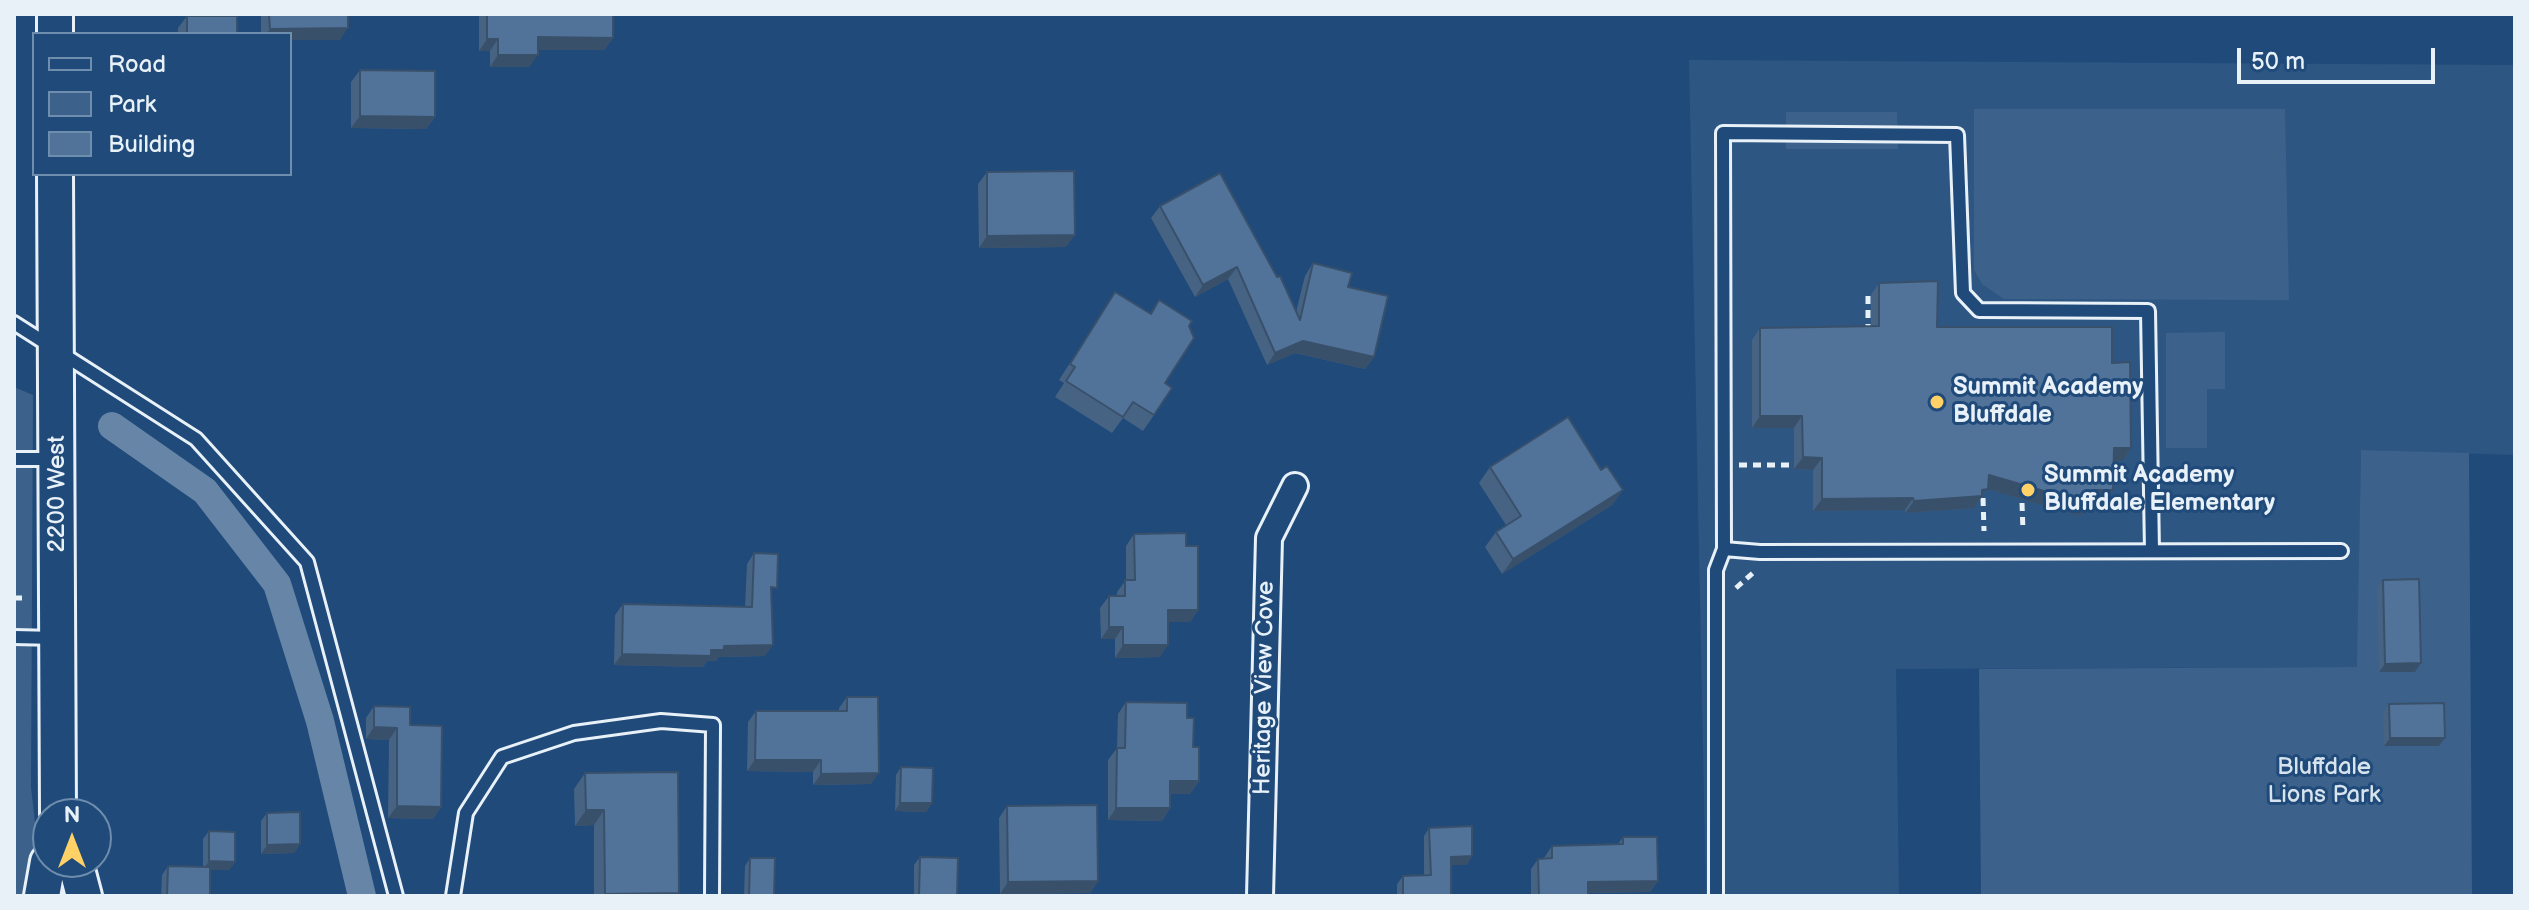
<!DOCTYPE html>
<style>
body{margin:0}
#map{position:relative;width:2529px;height:910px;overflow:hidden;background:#1f4a7a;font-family:"Balsamiq Sans",sans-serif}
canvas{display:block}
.frame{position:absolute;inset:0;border:16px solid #e8f1f8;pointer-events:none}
.legend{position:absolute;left:32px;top:32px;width:260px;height:144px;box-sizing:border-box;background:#1f4a7a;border:2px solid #6f8dac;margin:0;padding:10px 14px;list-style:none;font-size:24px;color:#e8f1f8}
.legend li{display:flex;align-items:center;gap:16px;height:40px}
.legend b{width:40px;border:2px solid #6f8dac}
.north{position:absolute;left:32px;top:798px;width:80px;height:80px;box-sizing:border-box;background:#1f4a7a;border:2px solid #6f8dac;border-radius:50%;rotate:0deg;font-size:22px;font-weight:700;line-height:32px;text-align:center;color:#e8f1f8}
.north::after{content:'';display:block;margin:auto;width:28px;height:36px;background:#ffd166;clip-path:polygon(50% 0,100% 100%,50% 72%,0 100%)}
.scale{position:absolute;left:2237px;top:48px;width:198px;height:36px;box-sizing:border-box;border:4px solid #e8f1f8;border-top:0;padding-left:10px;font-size:24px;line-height:28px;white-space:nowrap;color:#e8f1f8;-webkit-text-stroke:6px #1f4a7a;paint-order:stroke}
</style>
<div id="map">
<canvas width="2529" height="910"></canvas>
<div class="frame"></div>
<ul class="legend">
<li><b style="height:10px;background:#1f4a7a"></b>Road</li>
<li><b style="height:22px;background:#3c628c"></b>Park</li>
<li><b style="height:22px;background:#517399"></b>Building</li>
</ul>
<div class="north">N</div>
<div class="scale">50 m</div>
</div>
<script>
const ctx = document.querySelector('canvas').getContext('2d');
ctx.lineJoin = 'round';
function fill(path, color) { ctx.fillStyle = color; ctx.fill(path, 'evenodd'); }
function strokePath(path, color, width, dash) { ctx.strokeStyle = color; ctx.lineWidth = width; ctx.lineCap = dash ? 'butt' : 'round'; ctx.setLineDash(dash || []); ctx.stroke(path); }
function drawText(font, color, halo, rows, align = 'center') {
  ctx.font = font + ' "Balsamiq Sans",sans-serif'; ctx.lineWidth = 6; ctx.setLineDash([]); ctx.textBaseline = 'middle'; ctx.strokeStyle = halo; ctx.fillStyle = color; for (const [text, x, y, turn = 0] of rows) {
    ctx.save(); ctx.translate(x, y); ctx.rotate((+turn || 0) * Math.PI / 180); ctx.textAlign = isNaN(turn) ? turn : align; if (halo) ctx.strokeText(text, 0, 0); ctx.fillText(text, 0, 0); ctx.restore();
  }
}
fill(new Path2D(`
 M1689,60l826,5v390l-154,-5 -3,217 -462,2 3,227h-193z`), '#2e5683');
fill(new Path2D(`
 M2285,109l4,191 -285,-1 -22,-15 -8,-14v-161z
 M1786,112h111l1,37h-112z
 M2225,332v57h-18v59h-41v-115z
 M14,387l19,8 -2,392 8,71 -14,38h-11z
 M2361,450l108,3 3,443h-491l-2,-227 378,-2z`), '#3c628c');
strokePath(new Path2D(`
 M112,426l93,65 72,93 43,137 42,175`), '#6685a7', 28);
const lane = new Path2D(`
 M14,323l182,116 111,123 89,334
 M14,459h41
 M1724,549l36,3 581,-1
 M14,637l41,1
 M453,896l13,-83 36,-56 72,-24 87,-12 52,4 -1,171
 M1716,896v-326l8,-21 -1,-416 234,2 6,158 16,17 169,1 4,240`);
const street = new Path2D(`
 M1260,896l9,-358 26,-52`);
const secondary = new Path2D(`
 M55,34v-20
 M55,174l3,640
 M75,862l9,34
 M42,896l6,-34`);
strokePath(lane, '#e8f1f8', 18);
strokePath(street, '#e8f1f8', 30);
strokePath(secondary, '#e8f1f8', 40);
strokePath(new Path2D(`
 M1868,332v-37h9
 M1739,465h52
 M1983,498l1,33
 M2022,503l1,28
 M1736,588l17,-15
 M14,598h11`), '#e8f1f8', 5, [8, 6]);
strokePath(lane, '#1f4a7a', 12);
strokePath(street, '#1f4a7a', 24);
strokePath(secondary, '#1f4a7a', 34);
fill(new Path2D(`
 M261,14h87l-8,26h-50v-6h-29z
 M479,14h134v24l-9,12h-66l-9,17h-39v-16h-11z
 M187,16l50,18h-59v-6z
 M360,70l75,47 -9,12 -75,-1v-46z
 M987,172l79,75 -87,1 -1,-64z
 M1160,206l136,106 9,-36 8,-13 35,24 26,70 -9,12 -70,-16 -28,12 -39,-86 -33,18 -44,-79z
 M1879,283l58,44 175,36 19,85 -8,13h-10v29l-9,12h-15l-9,14 -93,-27 -13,19 -69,5v-3l-92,1v-41l-19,-1v-41h-42v-88l8,-12 111,-1v-32z
 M1115,292l35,22 9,-14 30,26 -24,57 -11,32 -11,16 -20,-13 -11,15 -57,-36 9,-14 -5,-3z
 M1490,467l111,3 22,20 -11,15 -110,69 -17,-27 11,-15 10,-7 -27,-42z
 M1134,534l52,12 12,64 -8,12h-22l-8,35 -45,1v-19h-14l-1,-31 9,-12h8v-4l9,-12v-34z
 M754,553l17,42 -6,61 -46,1 -3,4h-9l-4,6 -89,-2 1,-50 8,-11 122,3 2,-43z
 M2383,580l32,92h-36l-2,-84z
 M847,697l24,87 -58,1v-13l-66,-1 1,-49 8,-11h83v-3z
 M1126,702l61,16 12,63 -9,13h-20v14l-8,13 -54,-1v-60l9,-12 1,-34z
 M2389,704l56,34 -6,8h-55l-1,-33z
 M374,706l36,19 31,82 -8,12 -45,-1 1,-78 -23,-1v-21z
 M901,767l31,36 -6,9 -31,-1 1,-36z
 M585,773l93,123h-84v-71l-19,1 -1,-37z
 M1007,806l91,75 -8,12 -90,1 -1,-76z
 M267,813l33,31 -6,9 -33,1v-33z
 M1429,828l38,37h-16v31h-54v-12l6,-8 21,-1v-39z
 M209,831l26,31 -6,8h-19v26h-49l1,-21 6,-9 35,1v-28z
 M1623,837l35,44 -8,11 -62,1v3h-57v-27l7,-10 6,-1 8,-12 66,-2z
 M920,857l37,39h-43v-31z
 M750,858l24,38h-30l1,-30z`), '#466384');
fill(new Path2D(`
 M348,28l-8,12h-50v-6h-24l4,-5z
 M538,37l75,1 -9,12h-75z
 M487,39h11l-8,12h-11z
 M498,55h40l-9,12h-39z
 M360,116l75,1 -9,12 -75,-1z
 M1075,235l-9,12 -87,1 8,-12z
 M1237,267l-9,12 -33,18 8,-12z
 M1303,341l71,16 -9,12 -70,-16 -28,12 8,-12z
 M1760,416h42l-8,12h-42z
 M2114,448h17l-8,13h-18z
 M1803,457l19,1 -9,12 -19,-1z
 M1989,475l99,29 -8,12 -93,-27 -13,19 -69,5 9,-12z
 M1623,490l-11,15 -110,69 11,-15z
 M2093,490h20l-9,12h-20z
 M1913,498l-8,12 -92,1 9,-12z
 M1168,610h30l-8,12h-31z
 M1109,627h14l-8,12h-14z
 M773,645l-8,11 -46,1 -3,4h-9l-4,6 -89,-2 8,-11 89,-4 13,-4z
 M1123,645h45l-8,12 -45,1z
 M2421,663l-6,9h-36l6,-8z
 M374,727l23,1 -8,12 -23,-1z
 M2390,738h55l-6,8h-55z
 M755,760h66l-8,12 -66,-1z
 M879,773l-8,11 -58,1 8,-11z
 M1170,781h29l-9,13h-28z
 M900,803h32l-6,9 -31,-1z
 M397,806l44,1 -8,12 -45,-1z
 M1116,808h54l-8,13 -54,-1z
 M586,810h18l-10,15 -19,1z
 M300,844l-6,9 -33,1 6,-9z
 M1472,856l-5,9h-22l6,-8z
 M209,861l26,1 -6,8h-26z
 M1098,881l-8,12 -90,1 8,-12z
 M1658,881l-8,11 -70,1 8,-11z
 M679,893l-1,3h-74l1,-2z`), '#39506b');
const building = new Path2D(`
 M269,14h79v14l-78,1z
 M487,14h126v24l-75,-1v18h-40v-16h-11z
 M187,16h50v18h-50z
 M360,70l75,1v46l-75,-1z
 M1074,171l1,64 -88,1v-64z
 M1220,173l57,104 3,-1 20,44 13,-57 39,10 -4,14 40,9 -14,61 -71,-16 -28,12 -38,-86 -34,18 -43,-79z
 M1938,281l-1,46h175v36l18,-1 1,86h-17l-1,42h-20l-5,14 -99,-29 -1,14 -6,1v6l-68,5 -1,-3 -91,1v-41l-19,-1 -1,-41h-42v-88l119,-2v-43z
 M1115,292l36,22 8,-14 33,21 -3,5 5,12 -29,45 7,5 -18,27 -21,-13 -10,15 -57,-36 9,-14 -5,-3z
 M1568,417l33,53 6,-4 16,24 -110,69 -17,-27 25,-16 -31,-49z
 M1186,533v13h12v64h-30v35h-45v-18h-14v-31h16v-16h10l-1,-46z
 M754,553l24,1 -1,34 -6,-1 2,58 -49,1v4h-13v6l-89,-2 1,-50 129,3z
 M2419,579l2,84 -36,1 -2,-84z
 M847,697h31l1,76 -58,1v-14h-66l1,-49h91z
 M1126,702l61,1v15h7l-1,29h6v34h-29v27h-54l1,-60h8z
 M2444,703l1,35h-55l-1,-34z
 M374,706l36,1v18l32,1 -1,81 -44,-1v-78l-23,-1z
 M901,767l32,1 -1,35h-32z
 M678,772l1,121 -74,1 -1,-84h-18l-1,-37z
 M1097,805l1,76 -90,1 -1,-76z
 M300,812v32l-33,1v-32z
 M1472,826v30l-21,1v39h-48v-20l28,-1 -2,-47z
 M209,831l26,1v30l-26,-1z
 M1623,837h34l1,44 -70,1v14h-49l-1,-37 14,-1v-12l71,-2z
 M920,857l38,1 -1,38h-38z
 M750,858h25l-1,38h-25z
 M168,866l42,1v29h-43z`);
fill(building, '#517399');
strokePath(building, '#39506b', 2);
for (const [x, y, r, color] of [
 [1937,402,8,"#ffd166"],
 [2028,490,8,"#ffd166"]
]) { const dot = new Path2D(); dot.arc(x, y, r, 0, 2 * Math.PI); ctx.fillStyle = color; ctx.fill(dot); strokePath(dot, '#1f4a7a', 3); }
drawText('bold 24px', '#e8f1f8', '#1f4a7a', [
 ["Summit Academy",1953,388],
 ["Bluffdale",1953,416],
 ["Summit Academy",2044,476],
 ["Bluffdale Elementary",2044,504]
], 'left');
drawText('24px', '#e8f1f8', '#1f4a7a', [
 ["2200 West",58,494,-90],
 ["Heritage View Cove",1265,688,-89]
]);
drawText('24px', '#d7e3ed', '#1f4a7a', [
 ["Bluffdale",2324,768],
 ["Lions Park",2324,796]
]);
</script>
